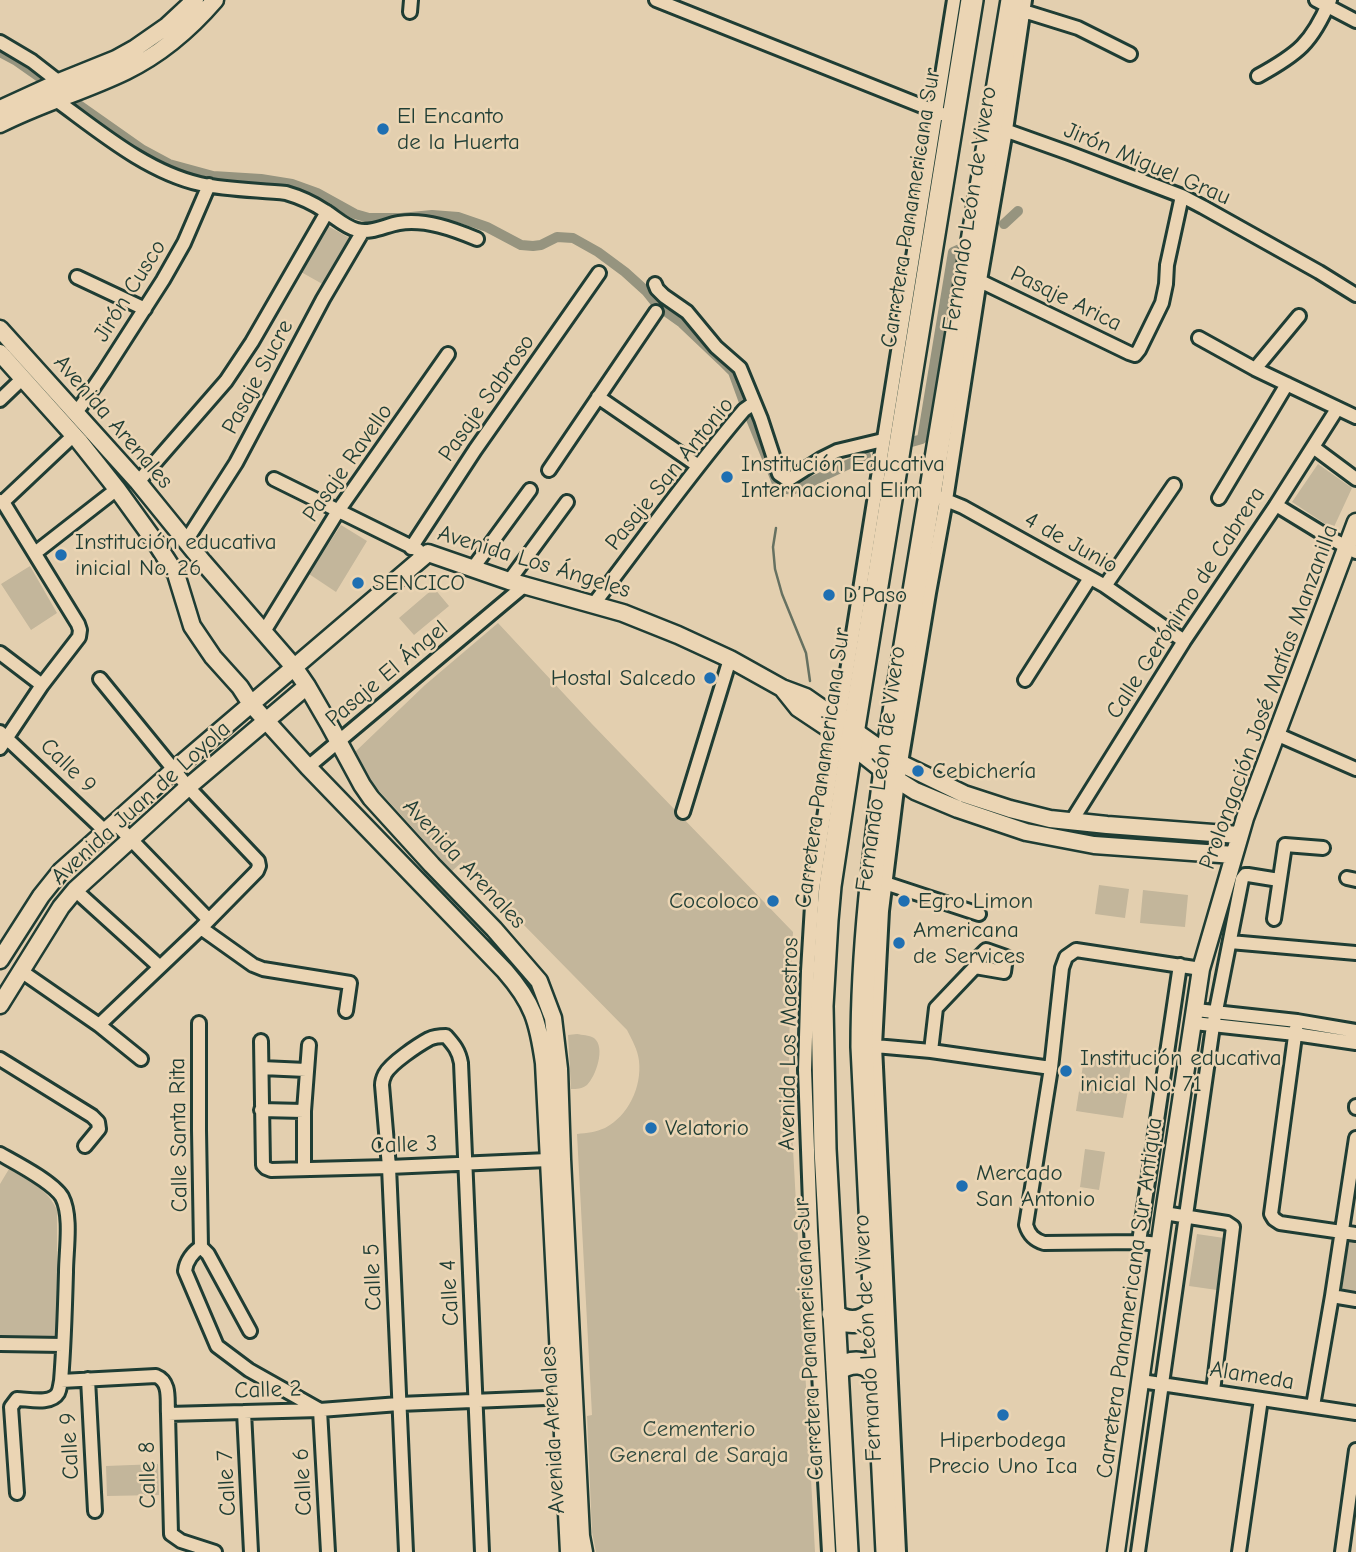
<!DOCTYPE html>
<meta charset="utf-8">
<style>
body{margin:0}
canvas{display:block;background:#e3cfaf}
</style>
<canvas width="1356" height="1552"></canvas>
<script>
const ctx = document.querySelector('canvas').getContext('2d');
ctx.lineJoin = 'round';
function fill(path, color) { ctx.fillStyle = color; ctx.fill(path, 'evenodd'); }
function strokePath(path, color, width, dash) { ctx.strokeStyle = color; ctx.lineWidth = width; ctx.lineCap = dash ? 'butt' : 'round'; ctx.setLineDash(dash || []); ctx.stroke(path); }
function drawText(font, color, halo, rows, align = 'center') {
  ctx.font = font + ' "Comic Neue",sans-serif'; ctx.lineWidth = 5; ctx.setLineDash([]); ctx.textBaseline = 'middle'; ctx.strokeStyle = halo; ctx.fillStyle = color; for (const [text, x, y, turn = 0] of rows) {
    ctx.save(); ctx.translate(x, y); ctx.rotate((+turn || 0) * Math.PI / 180); ctx.textAlign = isNaN(turn) ? turn : align; if (halo) ctx.strokeText(text, 0, 0); ctx.fillText(text, 0, 0); ctx.restore();
  }
}
fill(new Path2D(`
 M328,226l25,14 -27,46 -25,-14z
 M1318,464l34,24 -19,41 -41,-27z
 M341,525l26,16 -31,51 -27,-18z
 M30,566l27,47 -26,17 -30,-46z
 M434,588l15,18 -35,29 -15,-17z
 M498,623l94,101 201,208 -3,56 -1,87 26,477h-219l-4,-20 -5,-116 5,-1 -15,-281c10,-1 19,-2 28,-6 23,-12 37,-41 34,-67 -1,-11 -7,-21 -12,-31l-165,-168 -10,9 -80,-88 -12,-18 -5,-13 70,-67z
 M1099,885l30,4 -4,29 -30,-4z
 M1143,890l45,5 -3,32 -45,-4z
 M577,1034c5,1 12,1 17,4 12,9 2,38 -7,47 -5,4 -10,4 -16,4l-3,-54z
 M1085,1052l47,7 -5,30 -7,-1 8,2 -5,28 -47,-7z
 M1085,1149l20,3 -6,38 -19,-3z
 M9,1169c20,12 38,19 48,41v131l-57,-1v-156z
 M1197,1234l27,4 -7,52 -28,-4z
 M1346,1237l10,2v57l-17,-2z
 M158,1464l1,31 -52,1 -1,-30z`), '#c3b69b');
strokePath(new Path2D(`
 M776,528l-3,19 2,22 7,25 24,59 4,28
 M1062,830l17,4 142,9`), '#667161', 2.5);
strokePath(new Path2D(`
 M0,52l15,8 128,90 26,14 44,12 48,3 31,5 25,9 38,21 14,4h32l31,-3 26,2 29,10 34,18 12,1 8,-1 16,-8 16,1 25,14 27,20 21,19 12,15 24,17 40,38 11,11 12,33
 M1004,224l14,-13
 M749,414l28,69c7,6 11,8 21,5l68,-32
 M908,443l14,-4 31,-187 9,-4`), '#96947f', 10);
const street = new Path2D(`
 M656,0l286,114
 M1316,0l40,21
 M1017,9l61,19 52,26
 M410,12l1,-12
 M0,42l32,19 27,21
 M1258,76c40,-22 54,-33 72,-76
 M56,100c44,32 91,72 144,84 28,6 58,6 86,9 14,4 27,10 39,18 10,6 20,16 32,19 14,4 29,-5 42,-7 27,-4 54,6 78,16
 M999,128l70,25 113,43 21,11 116,65 37,23
 M77,277l68,32
 M980,281l149,72 6,2 4,-5 23,-47 4,-19 1,-19 15,-69
 M655,284l2,5 7,7 23,16 29,35 24,21 21,51 18,55 9,6 33,-21 16,-8 46,-11
 M1199,338l56,31 101,48
 M1255,369l44,-53
 M598,397l99,68
 M0,400l23,-22
 M74,411l7,-5 23,-34 59,-92 21,-37 25,-58
 M1313,447l43,32
 M549,470l107,-158
 M274,479l144,71
 M138,482l88,-101 26,-39 75,-130
 M941,498l22,9 142,79 79,55
 M1219,498l68,-114
 M0,501l3,1 75,122 2,6 -1,7 -37,48 -42,63
 M3,502l71,-67
 M1276,505l54,33 26,14
 M186,541l50,-78 87,-164 40,-68
 M411,548l64,-98 124,-177
 M35,553l82,-64
 M473,568l57,-78
 M509,581l58,-79
 M1105,586l69,-101
 M593,605c50,-65 98,-133 151,-195l10,-7
 M263,633l75,-122 110,-157
 M0,653l42,32
 M1025,680l65,-102
 M0,732l105,99
 M1276,734l80,35
 M308,767l217,-182
 M683,812l47,-153
 M1071,822l113,-181 92,-136 61,-96
 M115,823l94,97
 M1347,878l9,2
 M885,883l94,31
 M75,890l85,77
 M1274,919l11,-74 38,3
 M201,928l52,37 10,4 87,14 -4,28
 M1230,942l126,11
 M21,971l78,54 42,34
 M1196,1010l101,11 59,10
 M1297,1021l-26,193 3,5 6,4 76,11
 M199,1023v107l2,117 7,7 42,77
 M1194,1023l101,11 61,9
 M99,1025l102,-97 56,-57 2,-5 -1,-5 -70,-74 -88,-108
 M261,1041l2,124 3,3 5,2 118,-3 159,-7
 M875,1046l56,5 120,17
 M931,1051l5,-43 39,-41 1,-7 10,-10 20,7 -2,15 -29,-5
 M0,1059l92,57 6,6 1,7 -14,17
 M262,1068l44,2
 M1356,1106v2
 M261,1110l43,1
 M0,1154c16,9 53,28 62,43 10,19 4,54 4,75 -1,37 -2,73 -5,109
 M304,1169v-58l5,-66
 M1164,1213l63,10 6,4 -20,164
 M1139,1242l41,-277
 M1159,1244l-20,-2 -95,1c-10,-3 -15,-8 -18,-18l25,-157 11,-100 4,-11 10,-7 125,19
 M201,1247c-8,5 -15,14 -16,24l32,75 32,24 71,40 8,142
 M1332,1296l24,4
 M0,1344l63,1
 M88,1379l7,132
 M1141,1381l215,32
 M1313,1406l19,-110 24,-158
 M244,1412l7,140
 M168,1414l3,120 10,7 34,11
 M17,1493l-6,-86 6,-8c11,0 34,6 41,-6 2,-4 2,-8 3,-12l95,-5c15,6 11,24 12,38l152,-4 79,-6 171,-7
 M406,1552l-17,-385 -7,-82c0,-3 2,-9 3,-11 6,-11 33,-29 44,-35 6,-3 11,-3 17,-3 8,9 13,15 15,27l21,489
 M829,1552l-18,-322 -6,-160 3,-99 5,-82 24,-155 117,-734
 M899,1552l-24,-506 7,-135 16,-130 31,-188 17,-93 32,-208 28,-162 19,-130
 M1138,1552l75,-526 29,-147 3,-4h3l31,5
 M1239,1552l22,-153
 M1342,1552l14,-102`);
const secondary = new Path2D(`
 M0,109l59,-27 57,-23 18,-10 33,-23 28,-26
 M0,124c41,-21 85,-33 126,-53 35,-17 64,-42 89,-71
 M0,329l138,153 65,80 91,105 13,19 22,38 33,61 9,13 61,67 62,64 45,52 14,37 6,51 3,90 19,377 3,16
 M0,353l79,88 38,48 39,54 20,31 16,52 21,31 27,30 11,17 57,63 197,204c28,32 33,50 39,92l25,489
 M782,688l16,20 39,26 48,38 30,19 43,18 68,23 68,13 140,10
 M0,960l41,-64 20,-25 114,-102 253,-216 81,28 114,32 55,22 52,24 52,29 24,9 96,67 62,30 46,15 40,10 57,6 132,10
 M0,1005l61,-98 14,-17 113,-103 119,-101
 M1116,1552l48,-339 37,-244 44,-151 111,-296`);
const highway = new Path2D(`
 M833,1314c14,11 29,10 41,-3
 M837,1370c14,-10 30,-10 40,5
 M847,1552l-22,-403 -3,-143 5,-86 3,-34 21,-140 121,-746
 M887,1552l-25,-505c0,-100 12,-194 25,-293l125,-754`);
strokePath(street, '#1f3d34', 18);
strokePath(secondary, '#1f3d34', 21);
strokePath(highway, '#1f3d34', 26);
strokePath(street, '#ebd5b4', 12);
strokePath(secondary, '#ebd5b4', 16);
strokePath(highway, '#ebd5b4', 21);
for (const [x, y, r, color] of [
 [383,129,7,"#1f6fb2"],
 [727,477,7,"#1f6fb2"],
 [61,555,7,"#1f6fb2"],
 [358,583,7,"#1f6fb2"],
 [829,595,7,"#1f6fb2"],
 [710,678,7,"#1f6fb2"],
 [918,771,7,"#1f6fb2"],
 [773,901,7,"#1f6fb2"],
 [904,901,7,"#1f6fb2"],
 [899,943,7,"#1f6fb2"],
 [1066,1071,7,"#1f6fb2"],
 [651,1128,7,"#1f6fb2"],
 [962,1186,7,"#1f6fb2"],
 [1003,1415,7,"#1f6fb2"]
]) { const dot = new Path2D(); dot.arc(x, y, r, 0, 2 * Math.PI); ctx.fillStyle = color; ctx.fill(dot); strokePath(dot, '#ebd5b4', 2.5); }
drawText('23px', '#1f3d34', '#ebd5b4', [
 ["El Encanto",397,116],
 ["de la Huerta",397,142],
 ["Institución Educativa",741,464],
 ["Internacional Elim",741,490],
 ["Institución educativa",75,542],
 ["inicial No. 26",75,568],
 ["SENCICO",372,583],
 ["D’Paso",843,595],
 ["Hostal Salcedo",696,678,"right"],
 ["Cebichería",932,771],
 ["Cocoloco",759,901,"right"],
 ["Egro Limon",918,901],
 ["Americana",913,930],
 ["de Services",913,956],
 ["Institución educativa",1080,1058],
 ["inicial No. 71",1080,1084],
 ["Velatorio",665,1128],
 ["Mercado",976,1173],
 ["San Antonio",976,1199],
 ["Hiperbodega",1003,1440,"center"],
 ["Precio Uno Ica",1003,1466,"center"]
], 'left');
drawText('23px', '#1f3d34', '#ebd5b4', [
 ["Jirón Miguel Grau",1147,164,23],
 ["Carretera Panamericana Sur",911,208,-81],
 ["Fernando León de Vivero",970,209,-81],
 ["Jirón Cusco",130,291,-58],
 ["Pasaje Arica",1066,299,26],
 ["Pasaje Sucre",258,377,-62],
 ["Pasaje Sabroso",487,398,-55],
 ["Avenida Arenales",113,422,49],
 ["Pasaje Ravello",348,463,-55],
 ["Pasaje San Antonio",670,474,-51],
 ["4 de Junio",1071,543,29],
 ["Avenida Los Ángeles",534,562,17],
 ["Calle Gerónimo de Cabrera",1186,603,-57],
 ["Pasaje El Ángel",387,674,-40],
 ["Prolongación José Matías Manzanilla",1269,697,-70],
 ["Calle 9",68,766,44],
 ["Carretera Panamericana Sur",823,768,-82],
 ["Fernando León de Vivero",881,769,-82],
 ["Avenida Juan de Loyola",141,803,-42],
 ["Avenida Arenales",464,864,47],
 ["Avenida Los Maestros",789,1044,-89],
 ["Calle Santa Rita",179,1135,-91],
 ["Calle 3",404,1145,-2],
 ["Calle 5",373,1277,-92],
 ["Calle 4",450,1293,-93],
 ["Carretera Panamericana Sur Antiqua",1130,1298,-82],
 ["Fernando León de Vivero",868,1338,-93],
 ["Carretera Panamericana Sur",809,1339,-93],
 ["Alameda",1252,1376,9],
 ["Calle 2",268,1390,-2],
 ["Avenida Arenales",553,1430,-93],
 ["Calle 9",70,1446,-93],
 ["Calle 8",148,1475,-91],
 ["Calle 6",303,1482,-93],
 ["Calle 7",227,1483,-93]
]);
drawText('23px', '#2f493e', '#ebd5b4', [
 ["Cementerio",699,1429],
 ["General de Saraja",699,1455]
]);
</script>
